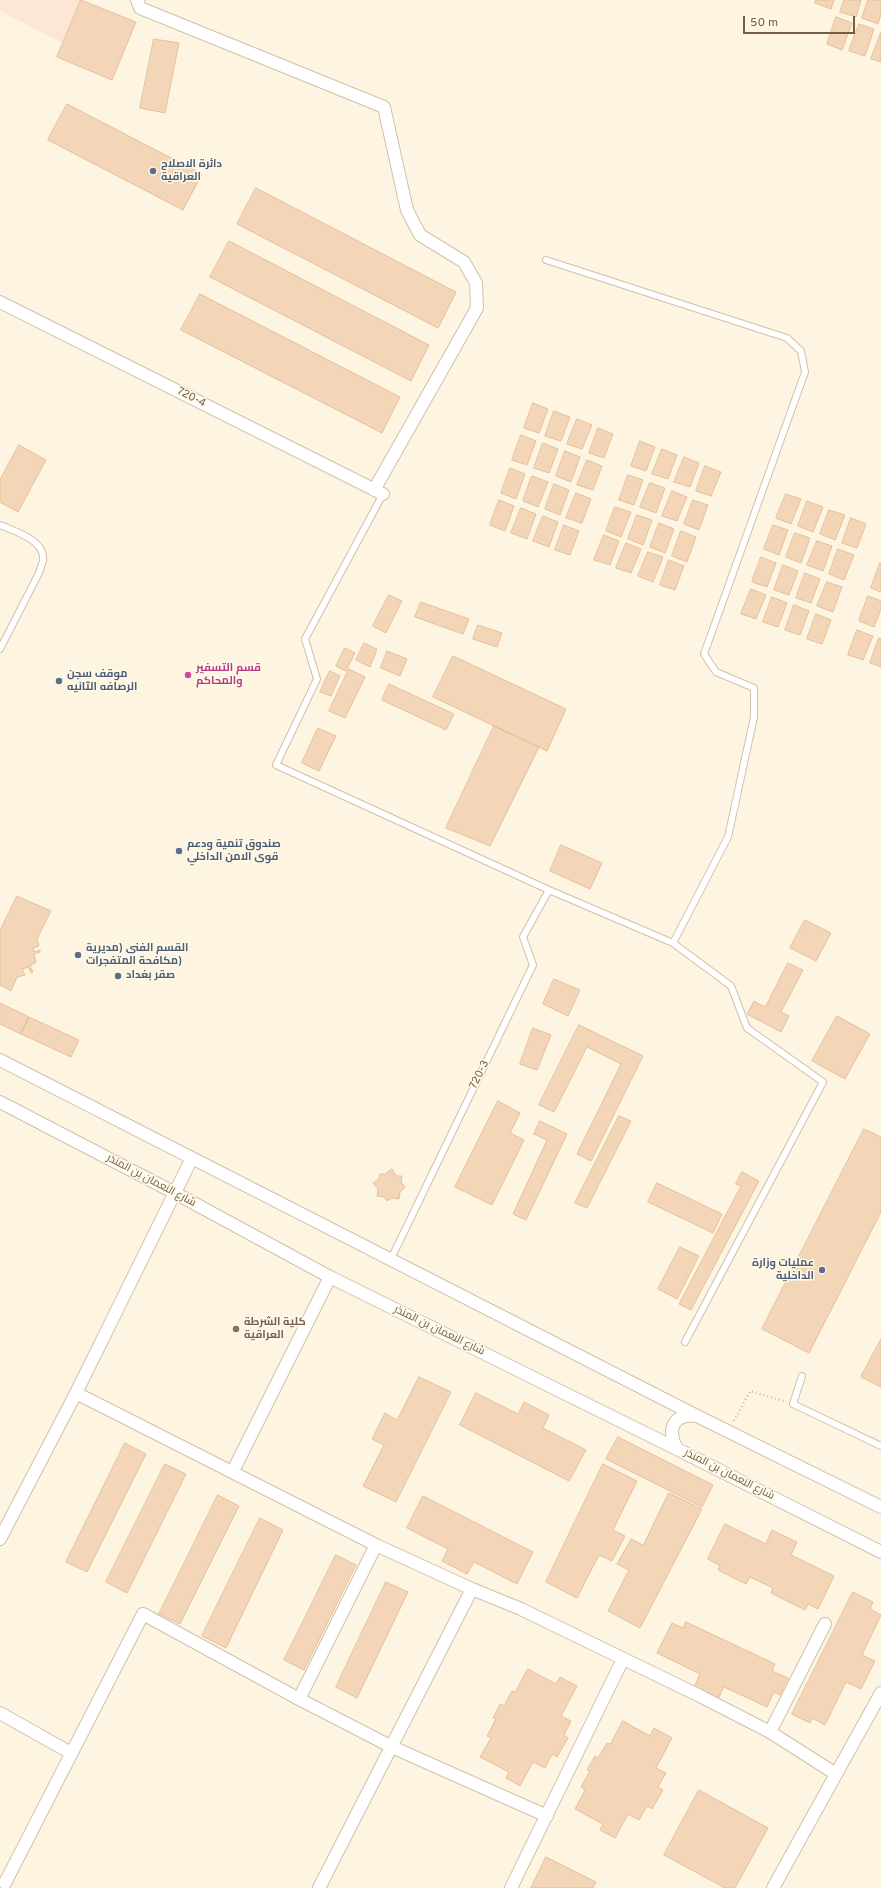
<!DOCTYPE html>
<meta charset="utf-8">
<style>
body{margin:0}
#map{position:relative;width:881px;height:1888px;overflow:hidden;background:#fdf5e2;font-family:Overpass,sans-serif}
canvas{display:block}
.scale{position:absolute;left:743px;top:16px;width:112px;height:18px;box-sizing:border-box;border:2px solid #755d48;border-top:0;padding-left:5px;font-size:12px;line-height:14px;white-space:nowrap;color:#755d48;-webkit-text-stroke:3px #fff9e8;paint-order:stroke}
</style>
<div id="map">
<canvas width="881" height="1888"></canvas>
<div class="scale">50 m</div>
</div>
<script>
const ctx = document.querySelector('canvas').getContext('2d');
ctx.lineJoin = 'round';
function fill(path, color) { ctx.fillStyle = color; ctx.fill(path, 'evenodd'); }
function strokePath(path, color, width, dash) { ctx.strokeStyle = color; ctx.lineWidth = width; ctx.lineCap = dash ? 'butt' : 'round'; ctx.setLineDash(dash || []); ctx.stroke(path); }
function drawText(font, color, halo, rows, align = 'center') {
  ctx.font = font + ' Overpass,Cairo,sans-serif'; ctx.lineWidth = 3; ctx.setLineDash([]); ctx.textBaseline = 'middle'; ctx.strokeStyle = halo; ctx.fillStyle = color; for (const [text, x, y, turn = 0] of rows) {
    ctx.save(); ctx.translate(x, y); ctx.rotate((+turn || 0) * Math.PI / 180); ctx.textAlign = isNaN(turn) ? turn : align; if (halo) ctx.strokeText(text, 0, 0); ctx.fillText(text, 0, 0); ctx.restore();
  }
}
fill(new Path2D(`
 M0,0h81l-18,43 -63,-32z`), '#fde6d5');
const building = new Path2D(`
 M81,0l55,22 -24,58 -55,-23z
 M816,0h18l-3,9 -16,-6z
 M844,0h17l-5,17 -16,-5z
 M868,0h13v14l-3,10 -16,-6z
 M836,17l16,6 -10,27 -15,-6z
 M859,24l15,5 -9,27 -16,-5z
 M881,32v30l-10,-3z
 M154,39l25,4 -14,70 -25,-5z
 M67,104l135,70 -19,36 -135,-70z
 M256,188l200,104 -18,36 -201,-104z
 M229,241l200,104 -18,36 -201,-104z
 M200,294l200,103 -18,36 -201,-103z
 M533,403l15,6 -9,24 -15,-5z
 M554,411l16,6 -9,24 -16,-5z
 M577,419l15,6 -10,24 -15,-5z
 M598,428l15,6 -9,24 -15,-5z
 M521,435l15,6 -9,24 -15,-5z
 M640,441l15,6 -9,24 -15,-5z
 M543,443l15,6 -9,24 -15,-5z
 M19,445l27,15 -28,52 -18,-10v-22z
 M662,449l15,6 -9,24 -16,-5z
 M565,451l15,6 -9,25 -15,-6z
 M684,457l15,6 -9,24 -16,-5z
 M587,460l15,6 -9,24 -16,-5z
 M705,466l16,6 -10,24 -15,-5z
 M510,468l15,6 -9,25 -15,-6z
 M628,475l15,5 -9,25 -15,-5z
 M532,476l16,6 -10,25 -15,-6z
 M650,483l15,5 -9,25 -16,-6z
 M554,484l15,6 -9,25 -15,-6z
 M672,491l15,6 -10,24 -15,-5z
 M576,493l15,6 -9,24 -16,-5z
 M786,494l15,5 -10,25 -15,-6z
 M499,500l15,6 -9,25 -15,-6z
 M693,500l15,5 -9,25 -15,-6z
 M807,501l16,6 -10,25 -15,-6z
 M615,507l16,5 -10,25 -15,-6z
 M521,508l15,6 -9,25 -16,-6z
 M829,510l16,5 -10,25 -15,-6z
 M637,515l15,5 -9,25 -15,-6z
 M543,516l15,6 -9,25 -16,-6z
 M851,518l15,6 -9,24 -15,-5z
 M659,523l15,6 -9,24 -15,-6z
 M564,525l15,6 -9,24 -15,-5z
 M773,525l15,5 -9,25 -15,-6z
 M681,531l15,6 -9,25 -15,-6z
 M795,533l15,5 -9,25 -15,-6z
 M604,535l15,6 -9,24 -16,-5z
 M817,541l15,5 -9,25 -16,-6z
 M626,543l15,6 -10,24 -15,-5z
 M838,549l16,6 -10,25 -15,-6z
 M648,552l15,5 -10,25 -15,-6z
 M761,557l15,6 -9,24 -15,-5z
 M669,560l15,6 -9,24 -15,-5z
 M880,563l1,1v28l-10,-4z
 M783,565l15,6 -9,24 -15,-5z
 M805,573l15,6 -9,24 -15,-5z
 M827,582l15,5 -9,25 -16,-6z
 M751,589l15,6 -10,24 -15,-5z
 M389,595l13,6 -16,32 -13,-7z
 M868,596l13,5v8l-7,18 -15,-6z
 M772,597l15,6 -9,24 -15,-5z
 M421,602l48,17 -6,15 -48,-17z
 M794,605l15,6 -9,24 -15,-5z
 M816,614l15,6 -9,24 -15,-5z
 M478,625l24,8 -5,14 -24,-8z
 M857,630l16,6 -10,24 -15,-5z
 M879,638l2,1v28l-11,-4z
 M364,643l13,6 -7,18 -14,-7z
 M345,648l10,5 -9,18 -10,-5z
 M387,651l20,8 -7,17 -19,-8z
 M453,656l113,53 -19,42 -114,-54z
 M349,669l16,8 -20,41 -16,-7z
 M330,671l10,5 -9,20 -11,-4z
 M389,684l65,30 -8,16 -64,-30z
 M494,726l45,21 -49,99 -44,-18z
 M318,728l18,8 -17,35 -17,-8z
 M561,845l41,18 -12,26 -40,-18z
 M17,896l34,15 -14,28 2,7 -6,2 1,4 6,-2v2l-6,2 2,8 -6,4 3,6 -2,1 -3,-6 -6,2 3,6 -8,2 -6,14 -11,-6v-54z
 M805,920l26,13 -15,28 -26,-13z
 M788,963l15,7 -22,42 8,4 -8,16 -34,-18 7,-13 11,6z
 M554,979l26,11 -12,26 -25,-12z
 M0,1003l29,14 -8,17 -21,-10z
 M837,1016l33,18 -25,45 -33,-18z
 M29,1017l50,23 -8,17 -50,-23z
 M579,1025l64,31 -52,105 -14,-7 44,-90 -34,-17 -33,65 -15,-7z
 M533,1028l18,7 -14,35 -17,-6z
 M498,1101l22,12 -10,20 14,7 -32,65 -37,-18z
 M619,1116l12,5 -44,87 -12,-5z
 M540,1121l27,13 -41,86 -13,-6 34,-74 -13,-6z
 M864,1129l17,8v75l-72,141 -47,-24z
 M392,1169l4,7h6l-1,6 4,5 -5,5 -1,7 -7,-1 -5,3 -3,-4 -7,-1 1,-7 -5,-6 6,-4 1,-5h5z
 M742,1172l17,9 -68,129 -12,-6 62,-118 -5,-2z
 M657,1183l65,31 -9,19 -65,-31z
 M680,1247l19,9 -22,43 -19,-10z
 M881,1339v48l-20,-10z
 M419,1377l32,15 -55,110 -33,-16 21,-41 -12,-6 13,-26 12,7z
 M476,1393l42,21 6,-12 25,13 -6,13 43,22 -17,31 -109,-56z
 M618,1437l95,48 -11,22 -96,-48z
 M125,1443l21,11 -59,118 -21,-10z
 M165,1464l21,10 -59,119 -21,-11z
 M603,1464l34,17 -24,49 12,6 -13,25 -13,-6 -22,43 -31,-16z
 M669,1493l33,16 -62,119 -32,-17 21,-41 -12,-6 14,-25 12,6z
 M218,1495l21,11 -59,118 -21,-10z
 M423,1496l110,56 -16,32 -43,-22 -7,12 -25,-13 6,-12 -41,-21z
 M260,1518l23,12 -57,118 -24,-12z
 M725,1524l41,20 6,-14 25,12 -6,13 43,21 -16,33 -10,-5 -3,6 -34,-17 2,-5 -23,-11 -4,7 -28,-14 2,-4 -12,-7z
 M336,1555l20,10 -52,105 -20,-10z
 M386,1582l22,10 -51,106 -21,-11z
 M853,1592l20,10 -3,7 11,6 -19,40 13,6 -14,28 -15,-7 -21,43 -13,-7 -2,5 -18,-9z
 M686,1622l89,42 -3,7 16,7 -8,17 -6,-3 -7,15 -43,-20 -6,12 -24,-11 6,-14 -43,-21 15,-30 11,5z
 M528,1669l28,15 4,-7 17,9 -16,30 10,5 -7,14 4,3 -11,19 -5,-3 -7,14 -12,-6 -13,24 -14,-8 3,-6 -29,-15 11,-19 -4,-2 9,-17 -3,-1 7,-14 4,2 8,-15 3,1z
 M623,1721l27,15 4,-8 18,10 -16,30 10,5 -8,14 5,3 -11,19 -5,-3 -8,14 -11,-6 -13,24 -15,-8 3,-6 -28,-15 10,-19 -4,-3 9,-16 -3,-1 8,-14 3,2 9,-15 3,1z
 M699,1790l69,38 -33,60h-10l-61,-33z
 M546,1857l50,25 -3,6h-62z`);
fill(building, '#f3d6b8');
strokePath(building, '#e6bf98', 1);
const service = new Path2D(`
 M383,494l-78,145 12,40 -41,86 273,125 124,53 55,-106 26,-120v-29l-38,-16 -12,-18 101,-282 -4,-21 -14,-13 -241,-78
 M0,525c14,6 46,15 43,36 -1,3 -3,8 -4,12l-39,76
 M673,943l58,43 16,42 76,54 -138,260
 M391,1259l142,-294 -10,-28 26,-47
 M802,1376l-9,28 88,42`);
const minor = new Path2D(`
 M137,0l3,8 244,99 23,103 13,25 44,27 12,21 1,25 -103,182
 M0,302l383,192
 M0,1060l699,357 182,90
 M0,1102l175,91 155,84 347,172 204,103
 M76,1393l300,152 96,44 49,20 179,87 70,36 66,42
 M677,1449c-10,-19 -5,-35 19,-33
 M233,1471l97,-194
 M0,1539l76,-146 116,-235
 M299,1699l77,-154
 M0,1713l71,40
 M770,1732l55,-108
 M5,1883l138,-269 156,85 93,48 155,69
 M319,1888l153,-299
 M511,1888l112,-229
 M773,1888l108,-195`);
strokePath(service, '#d0c0ab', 8);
strokePath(minor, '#d0c0ab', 14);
strokePath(new Path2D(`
 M734,1421l16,-30 34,10`), '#d7ba9c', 2.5, [1, 3]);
strokePath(service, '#fff', 6);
strokePath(minor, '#fff', 12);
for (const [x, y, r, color] of [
 [153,171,4,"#5c6f8a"],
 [188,675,4,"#d1479c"],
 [59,681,4,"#5c6f8a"],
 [179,851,4,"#5c6f8a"],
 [78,955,4,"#5c6f8a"],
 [118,976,4,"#5c6f8a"],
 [822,1270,4,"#5c6f8a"],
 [236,1329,4,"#8d6e63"]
]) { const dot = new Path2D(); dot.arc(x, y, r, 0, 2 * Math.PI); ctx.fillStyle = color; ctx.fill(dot); strokePath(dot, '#fff9e8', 1.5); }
drawText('bold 11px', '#4e5e75', '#fff9e8', [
 ["دائرة الاصلاح",161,165],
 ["العراقية",161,178],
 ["موقف سجن",67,675],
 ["الرصافه الثانيه",67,688],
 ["صندوق تنمية ودعم",187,845],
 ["قوى الامن الداخلي",187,858],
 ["القسم الفني (مديرية",86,949],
 ["مكافحة المتفجرات)",86,962],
 ["صقر بغداد",126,976],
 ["عمليات وزارة",814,1264,"right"],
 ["الداخلية",814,1277,"right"]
], 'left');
drawText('11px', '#755d48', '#fff9e8', [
 ["720-4",191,398,27],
 ["720-3",480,1075,-64],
 ["شارع النعمان بن المنذر",151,1181,28],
 ["شارع النعمان بن المنذر",439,1331,26],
 ["شارع النعمان بن المنذر",729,1475,27]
]);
drawText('bold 11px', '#b23c85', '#fff9e8', [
 ["قسم التسفير",196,669],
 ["والمحاكم",196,682]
], 'left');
drawText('bold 11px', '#785e54', '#fff9e8', [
 ["كلية الشرطة",244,1323],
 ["العراقية",244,1336]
], 'left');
</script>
